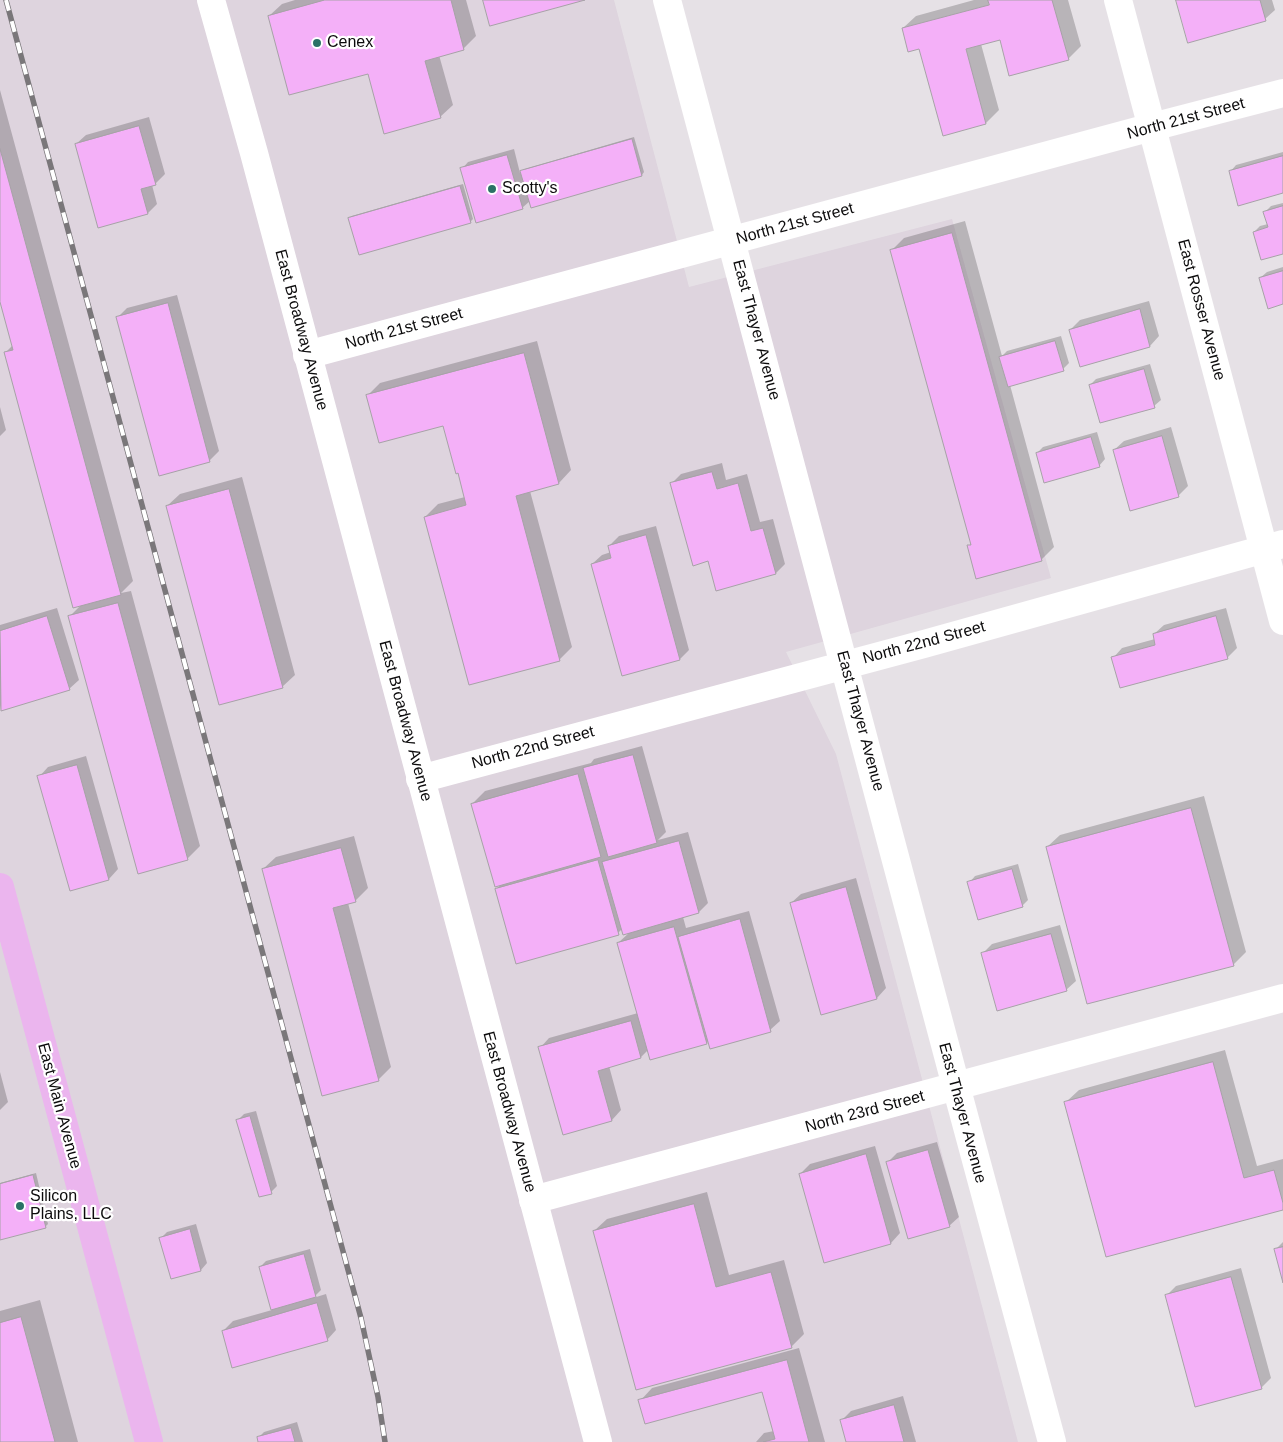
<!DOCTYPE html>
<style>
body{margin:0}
canvas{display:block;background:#e6e1e6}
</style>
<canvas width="1283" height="1442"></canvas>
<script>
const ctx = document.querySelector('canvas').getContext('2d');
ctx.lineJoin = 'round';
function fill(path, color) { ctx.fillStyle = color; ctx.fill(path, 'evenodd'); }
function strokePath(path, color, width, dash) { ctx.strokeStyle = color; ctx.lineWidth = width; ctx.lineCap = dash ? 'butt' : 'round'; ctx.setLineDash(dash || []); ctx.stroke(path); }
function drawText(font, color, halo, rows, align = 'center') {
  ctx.font = font + ' Arial,sans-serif'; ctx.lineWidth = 4.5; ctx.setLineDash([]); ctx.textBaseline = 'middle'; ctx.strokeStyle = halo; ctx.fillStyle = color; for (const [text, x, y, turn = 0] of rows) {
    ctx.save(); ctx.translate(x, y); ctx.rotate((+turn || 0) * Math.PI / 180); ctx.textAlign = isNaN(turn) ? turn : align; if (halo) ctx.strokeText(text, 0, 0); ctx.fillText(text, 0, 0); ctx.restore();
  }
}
fill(new Path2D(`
 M0,0h614l75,287 263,-68 99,359 -265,74 50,102 182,688h-1018z`), '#ded4de');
fill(new Path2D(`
 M295,0h171l10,36 -13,13 -24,6 14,50 -13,12 -71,-45 -100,-56 13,-12z
 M974,0h94l13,46 -13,13 -67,-20 -20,5 18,66 -13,13 -42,11 -24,-87 -17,-19 13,-12z
 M1177,0h95l3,10 -10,9z
 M0,90l133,491 -12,12 10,-2 69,255 -13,13 -118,-242 12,-12 -76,-252 8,-8 -13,-48z
 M149,117l16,57 -10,10 -3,1 5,19 -9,9 -72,-69 10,-9z
 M634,137l10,35 -2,3 -112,26 -8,7 -60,-39 6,-7 46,-13 6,24 5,-4z
 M1283,152v40l-53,-20 6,-7z
 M463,184l10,35 -3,3 -121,-4 3,-2z
 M1283,203v49l-29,-20 6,-6 8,-2 -3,-12 6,-6z
 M965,221l37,135 5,-5 54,-15 8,27 -6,6 -53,16 44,162 -13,13 -72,-14 3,-3 -80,-293 12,-12z
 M1283,267v36l-23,-25 7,-6z
 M177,295l42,156 -10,10 -92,-143 10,-10z
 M1149,301l10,35 -9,10 -80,-16 10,-10z
 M537,341l34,129 -12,13 -29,8 42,156 -13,13 -134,-143 13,-13 27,-7 -21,-72 -77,-29 13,-13z
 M1150,364l11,36 -7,6 -64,-21 6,-6z
 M0,407l6,23 -6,6z
 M1171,427l17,59 -10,10 -64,-46 10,-9z
 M1097,432l8,27 -6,7 -62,-13 6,-6z
 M722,463l4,17 21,-6 13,48 13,-3 12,45 -9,9 -67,-13 -37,-77 9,-9z
 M242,477l53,198 -13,12 -115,-181 13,-12z
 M656,526l33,124 -9,9 -88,-95 10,-9 9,-3 -2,-6 10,-10z
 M57,608l22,72 -10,9 -68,21 -1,-5v-80z
 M1226,608l11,40 -10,10h-114l9,-10 33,-9 -1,-5 10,-9z
 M642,746l24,86 -8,8 30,-8 20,71 -9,9 -16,5 3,11 63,-17 31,110 -10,9 -61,12 -58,17 -3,-9 -7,7 -32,9 12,44 -9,10 -48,13 -24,-85 9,-10 89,-25 -20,-70 12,-11 -8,-3 -4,4 -122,-43 6,-7 -30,-79 13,-13 106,-28 3,-4z
 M86,756l32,113 -9,10 -38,11 -32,-113 9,-10z
 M1204,796l42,156 -13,13 -186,-118 13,-12z
 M354,836l14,52 -13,13 -7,2 43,164 -13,13 -115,-211 13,-12z
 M1018,864l10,36 -6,6 -53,-23 6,-7z
 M856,878l30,110 -9,10 -86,-95 10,-9z
 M1060,925l16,56 -10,9 -84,-36 10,-10z
 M1225,1050l32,116 26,-7v49l-217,-106 13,-12z
 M0,1072l8,30 -8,8z
 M256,1111l21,75 -6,6 -33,-72 6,-6z
 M937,1142l22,75 -10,9 -62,-63 10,-10z
 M875,1146l25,87 -9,10 -66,19 -25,-88 10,-10z
 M36,1173l12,51 -2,2 -46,13v-56z
 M707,1192l22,83 55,-15 20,74 -13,13 -197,-116 13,-12z
 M196,1224l11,39 -6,7 -29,8 -11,-40 6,-6z
 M1283,1242v36l-8,-28z
 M310,1249l11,41 -8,8 13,-4 10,36 -9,10 -104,-9 10,-10 39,-11 -12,-43 6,-6z
 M1241,1268l30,110 -9,9 -96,-91 10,-10z
 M40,1300l38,142h-78v-131z
 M799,1348l26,94h-69l8,-9 10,-2 -11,-40 -123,10 12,-13z
 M903,1396l13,46h-69l-6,-21 10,-10z
 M297,1422l6,20h-44l-1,-4 6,-6z`), '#0003');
const building = new Path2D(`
 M325,0h126l13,50 -39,11 16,57 -57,16 -16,-60 -79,21 -21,-79z
 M483,0h102l-95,26z
 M988,0h64l17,60 -60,16 -9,-36 -34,9 20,75 -43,12 -24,-87 -11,3 -6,-24 87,-23z
 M1176,0h84l6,21 -78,22z
 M139,126l17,59 -15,4 7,25 -50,14 -23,-84z
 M632,139l10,37 -111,32 -11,-37z
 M0,149l121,446 -48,13 -69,-256 9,-2 -13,-48z
 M507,155l16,54 -47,14 -16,-55z
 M1283,156v37l-45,13 -9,-35z
 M460,186l11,37 -112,32 -11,-37z
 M1283,206v48l-22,6 -8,-28 15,-5 -5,-15z
 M952,233l90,328 -66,18 -9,-34h4l-81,-295z
 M1283,271v33l-15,5 -9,-31z
 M168,303l42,159 -51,14 -43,-159z
 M1140,309l10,38 -70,20 -11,-37z
 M1055,341l9,30 -56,16 -9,-30z
 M524,353l35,131 -43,12 44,165 -91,24 -45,-168 42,-12 -8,-32 -2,1 -13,-48 -64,17 -13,-48z
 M1144,369l11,39 -55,15 -11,-38z
 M1162,436l17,61 -49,14 -17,-61z
 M1091,437l9,30 -56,16 -8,-30z
 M712,472l5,17 21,-6 13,48 12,-3 13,46 -60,17 -8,-30 -15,5 -23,-83z
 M229,489l54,199 -64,17 -53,-199z
 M646,535l34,125 -58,16 -31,-112 20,-6 -3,-12z
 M118,603l70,257 -50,14 -70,-258z
 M47,616l23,74 -69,21 -1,-80z
 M1216,616l12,43 -108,29 -9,-31 44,-12 -2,-11z
 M633,755l24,88 -49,14 -25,-89z
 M77,765l32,115 -39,11 -33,-115z
 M578,774l23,83 -106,30 -24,-83z
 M1191,808l43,158 -147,38 -41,-157z
 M679,841l20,72 -76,22 -21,-73z
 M341,848l15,54 -23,6 46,173 -57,15 -60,-227z
 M598,860l21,75 -103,29 -21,-75z
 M1012,869l11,38 -45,13 -11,-38z
 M846,887l31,112 -56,16 -31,-112z
 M740,919l31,113 -61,17 -32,-112z
 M674,927l33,117 -57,16 -33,-117z
 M1051,934l16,57 -70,20 -16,-58z
 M631,1021l10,37 -43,13 14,50 -49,14 -25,-88z
 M1213,1062l31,116 30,-8 9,33v7l-177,47 -42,-155z
 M250,1116l22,78 -13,3 -23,-77z
 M928,1150l22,77 -42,12 -22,-77z
 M866,1154l25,90 -67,19 -25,-89z
 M33,1175l13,53 -46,12v-56z
 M694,1204l22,83 55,-15 21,76 -156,42 -43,-159z
 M190,1229l11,42 -30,8 -12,-41z
 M1283,1247v36l-9,-34z
 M304,1254l12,43 -45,13 -12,-43z
 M1231,1277l31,112 -67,18 -30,-112z
 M317,1303l11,38 -96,27 -10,-37z
 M21,1317l34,125h-55v-119z
 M787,1360l22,82h-46l12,-3 -13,-47 -117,32 -7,-24z
 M894,1405l10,37h-58l-6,-22z
 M291,1428l4,14h-37l-1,-5z`);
fill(building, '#f4b0f8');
strokePath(building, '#a7a2a7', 1);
strokePath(new Path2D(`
 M667,0c130,480 254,962 385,1442
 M307,355l845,-228 131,-34
 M420,779l504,-135 359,-100
 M533,1200l750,-202`), '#fff', 28);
strokePath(new Path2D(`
 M211,0l43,153 344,1289
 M1118,0l165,621`), '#fff', 28);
strokePath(new Path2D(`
 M0,887l149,555`), '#ebb5ee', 28);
const rail = new Path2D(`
 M6,0l355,1318 17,79 7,45`);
strokePath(rail, '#7a777a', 5.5);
strokePath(rail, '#fff', 4, [11]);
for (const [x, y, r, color] of [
 [317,43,5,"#2b7166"],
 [492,189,5,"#2b7166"],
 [20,1206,5,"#2b7166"]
]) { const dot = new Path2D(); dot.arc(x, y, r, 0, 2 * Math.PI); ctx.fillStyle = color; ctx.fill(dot); strokePath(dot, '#fff', 2); }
drawText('16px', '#0c0b0c', '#fff', [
 ["Cenex",327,43],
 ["Scotty's",502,189],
 ["Silicon",30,1197],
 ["Plains, LLC",30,1215]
], 'left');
drawText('16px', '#0c0b0c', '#fff', [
 ["North 21st Street",1186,119,-15],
 ["North 21st Street",795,224,-15],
 ["East Rosser Avenue",1201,310,75],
 ["North 21st Street",404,329,-15],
 ["East Broadway Avenue",301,330,75],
 ["East Thayer Avenue",756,330,75],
 ["North 22nd Street",924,643,-15],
 ["East Broadway Avenue",405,721,75],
 ["East Thayer Avenue",860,721,75],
 ["North 22nd Street",533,748,-15],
 ["East Main Avenue",59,1106,75],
 ["East Broadway Avenue",509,1112,75],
 ["North 23rd Street",865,1112,-15],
 ["East Thayer Avenue",962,1113,75]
]);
</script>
